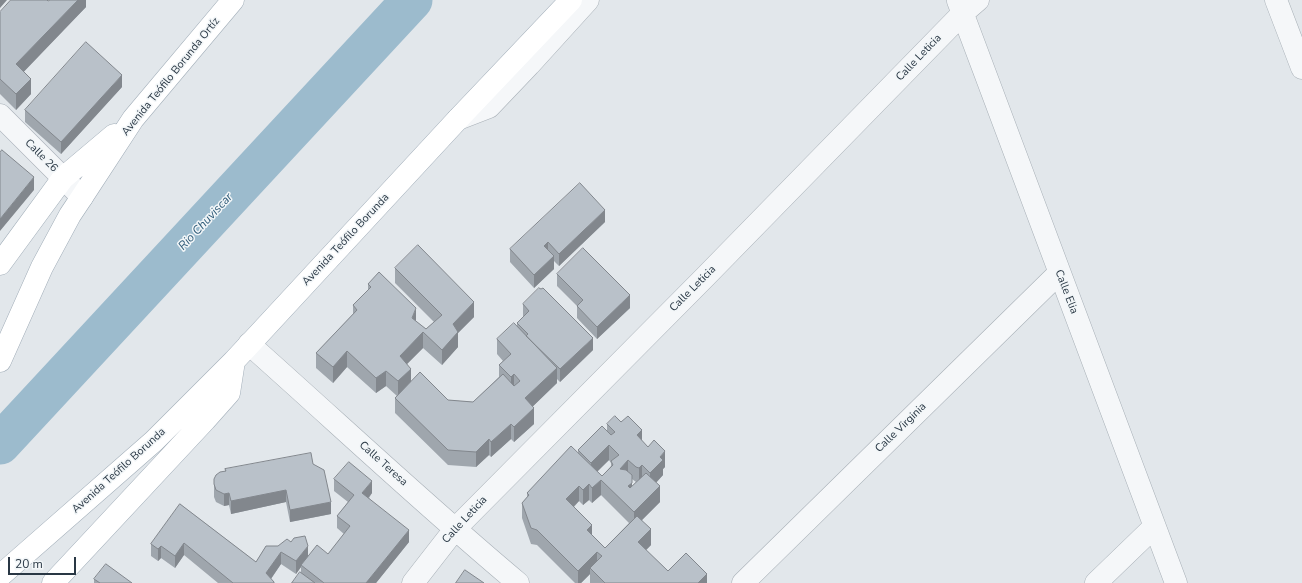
<!DOCTYPE html>
<meta charset="utf-8">
<style>
body{margin:0}
#map{position:relative;width:1302px;height:583px;overflow:hidden;background:#e2e7eb;font-family:"Nunito Sans",sans-serif}
canvas{display:block}
.scale{position:absolute;left:8px;top:557px;width:68px;height:18px;box-sizing:border-box;border:2px solid #293744;border-top:0;padding-left:5px;font-size:12px;line-height:14px;white-space:nowrap;color:#293744;-webkit-text-stroke:3px #f2f6f8;paint-order:stroke}
</style>
<div id="map">
<canvas width="1302" height="583"></canvas>
<div class="scale">20 m</div>
</div>
<script>
const ctx = document.querySelector('canvas').getContext('2d');
ctx.lineJoin = 'round';
function strokePath(path, color, width, dash) { ctx.strokeStyle = color; ctx.lineWidth = width; ctx.lineCap = dash ? 'butt' : 'round'; ctx.setLineDash(dash || []); ctx.stroke(path); }
function fill(path, color) { ctx.fillStyle = color; ctx.fill(path, 'evenodd'); }
function drawText(font, color, halo, rows, align = 'center') {
  ctx.font = font + ' "Nunito Sans",sans-serif'; ctx.lineWidth = 3; ctx.setLineDash([]); ctx.textBaseline = 'middle'; ctx.strokeStyle = halo; ctx.fillStyle = color; for (const [text, x, y, turn = 0] of rows) {
    ctx.save(); ctx.translate(x, y); ctx.rotate((+turn || 0) * Math.PI / 180); ctx.textAlign = isNaN(turn) ? turn : align; if (halo) ctx.strokeText(text, 0, 0); ctx.fillText(text, 0, 0); ctx.restore();
  }
}
strokePath(new Path2D(`
 M0,444l412,-444`), '#9cbbcd', 41);
const minor = new Path2D(`
 M1276,0l26,68
 M958,1l218,582
 M0,115l82,82
 M458,119l31,-12 40,-42 59,-65
 M249,344c90,80 177,162 269,239
 M413,583l42,-54 250,-252 258,-264 15,-13
 M743,583l316,-310
 M1096,583l58,-56`);
const major = new Path2D(`
 M0,264l63,-86 51,-43
 M0,361l42,-94 28,-52 12,-18 51,-78 100,-119
 M0,576l154,-135 80,-80 224,-242 113,-119
 M53,583l152,-163 24,-27 5,-32`);
strokePath(minor, '#a7afb6', 23);
strokePath(major, '#a1adb8', 23);
strokePath(minor, '#f5f7f9', 22);
strokePath(major, '#fff', 22);
fill(new Path2D(`
 M86,0v7l-63,65 8,22 -15,16 -16,-16v-82l48,-11z
 M122,87l-61,67 -36,-32v-12z
 M605,222l-46,44 -5,-5v8l-20,19 -24,-26v-13z
 M395,268l79,49 -16,16v14l-16,18 -19,-17 -16,16 4,18 37,18 25,2 26,-25v-12l4,-4 -6,-7v-15l20,-13v-3l6,-6v-13l70,46 -33,32 -3,-3v4l-25,24 2,17 -20,18 -3,-3 -20,18 -2,-2 -13,12 -28,-2 -53,-52v-15l2,-2 -11,-10 -10,7 -29,-26 -14,16 -17,-15v-15l37,-39v-9l15,-15v-6l58,45 8,-7 -39,-39z
 M557,274l73,34 -33,31 -20,-21v-12l-20,-20z
 M621,422l21,19 23,26 -2,2v6l-7,8 4,19 -18,18 9,25 -5,5 22,21 39,12h-117v-9l-9,9h-6l-38,-38 -6,-1 -9,-26v-15l5,-6v-4l51,-40v-3l29,-19v-7zM609,460l2,3v3l-9,10 -5,-5zM632,479l4,3 -4,5zM601,495l28,28 -24,25 -13,-13 -18,-28 5,-6 4,4 6,-5 3,3z
 M313,464l18,50 -41,8 -4,-20 -55,12 -2,-9 -5,1 -8,-4 -2,-5v-18l11,-8v-2z
 M334,479l38,14 -3,5 40,44 -33,41h-84l9,-10v-6l-5,7 -15,-10 -10,15 3,4h-56l-34,-28 -9,13 -14,-10 -3,3 -7,-5v-12l29,-40 76,58 10,-16 42,10 20,-2 16,-20 -7,-6v-12l11,-14 -14,-11z
 M94,579l38,4h-38z`), '#9fa6ad');
fill(new Path2D(`
 M0,0h7l-7,8z
 M78,0h8v7l-70,73v-16z
 M122,75v12l-61,67v-12z
 M31,79v15l-15,16v-16z
 M34,177v13l-34,41v-12z
 M605,210v12l-46,44v-12z
 M548,242v13l-4,-9z
 M554,256v13l-20,19v-13z
 M630,295v13l-33,31v-12z
 M474,302v15l-16,16v14l-16,18v-15l11,-26z
 M416,308v15l-4,-5z
 M423,332v16l-23,23v-15z
 M593,338v12l-33,32v-13z
 M347,351v16l-14,16v-16z
 M557,368v15l-32,31v-16z
 M411,369v15l-13,13v-16z
 M386,371v15l-10,7v-15z
 M514,374v15l-3,4v-16z
 M534,408v16l-20,18v-15z
 M511,424v15l-20,18v-15z
 M642,430v15l-5,-10z
 M489,439v16l-13,12v-15z
 M609,445v15l-18,18v-15z
 M665,451v16l-2,2v6l-13,14v-16l10,-16z
 M628,460v16l-8,-7z
 M642,465v15l-3,3v-15z
 M601,480v15l-9,8v-15z
 M372,481v12l-10,12v-12z
 M632,483v15l-4,-12z
 M589,484v16l-6,5v-15z
 M579,486v15l-13,13v-15z
 M660,486v16l-26,26v-16z
 M286,490v12l-55,12v-13z
 M229,493v12l-5,1v-12z
 M331,502v12l-41,8v-12z
 M592,525v15l-5,-10z
 M651,529v16l-13,13v-16z
 M409,530v12l-33,41h-10z
 M184,543v12l-9,13v-12z
 M161,546v12l-3,3v-12z
 M308,546v13l-7,6v2l-5,7v-13z
 M281,552v12l-13,19 -2,-10z
 M597,552v15l-7,1v6l-9,9h-3v-12z
 M707,574v9h-9z`), '#82878d');
const building = new Path2D(`
 M11,0h36l1,1 2,-1h28l-62,64 15,15 -15,15 -16,-15v-67z
 M86,42l36,33 -61,67 -36,-32z
 M2,150l32,27 -34,42v-66z
 M580,183l25,27 -46,44 -11,-12 -4,4 10,10 -20,19 -24,-26z
 M418,245l56,57 -21,22 5,8 -16,18 -19,-18 -23,24 11,13 -13,12 -12,-10 -10,7 -29,-27 -14,16 -17,-14 41,-43 -4,-5 18,-18 -3,-3 11,-12 37,36 -4,10 14,11 16,-14 -47,-47z
 M583,248l47,47 -33,32 -20,-21 6,-6 -26,-26z
 M539,288l2,1 2,-1 50,50 -33,31 -34,-33 2,-2 -11,-11 12,-12 -6,-7z
 M514,323l43,45 -32,30 9,10 -20,19 -3,-3 -20,18 -2,-3 -13,13 -28,-2 -53,-52 25,-26 28,28 25,2 30,-28 11,12 6,-5 -6,-7 -3,3 -12,-12 12,-11 -14,-15z
 M615,416l6,6 7,-6 14,14 -5,5 11,12 6,-7 11,11 -5,6 3,3 -13,13 -8,-8 -3,3 -3,-1 -8,-7 -8,9 6,1 6,5v8l-4,3 2,2 16,-15 14,13 -26,26 -33,-32 -9,8 -3,-4 -6,6 -4,-4 -13,13 26,26 -5,5 18,18 32,-32 14,13 -13,13 30,29 18,-18 21,21 -9,9h-93l-15,-15 12,-12 -5,-4 -19,19 -41,-41 -6,-2 -9,-25 7,-8 -2,-2 44,-47 31,30 11,-11 -2,-4 8,-6 -10,-10 -18,18 -13,-13 24,-24 9,9 4,-3 -8,-8z
 M311,453l2,11 11,6 7,32 -41,8 -4,-20 -55,11 -2,-8 -5,1 -8,-4 -2,-6v-5l2,-4 4,-3 6,-1 -1,-2z
 M349,462l23,19 -10,12 47,37 -43,53h-42l-23,-18 16,-20 11,9 22,-28 -13,-10 17,-21 -20,-16z
 M180,504l76,58 10,-16h12l9,-7 4,3 3,-4 11,-2 3,10 -12,15 -15,-9 -15,21 8,9v1h-41l-49,-40 -9,13 -14,-10 -3,3 -7,-5z
 M106,564l26,19h-32l-6,-4z
 M465,570l19,13h-28z
 M300,572l15,11h-23z`);
fill(building, '#b9c1c9');
strokePath(building, '#82878d', 1);
drawText('11px', '#293744', '#f2f6f8', [
 ["Calle Leticia",919,58,-46],
 ["Avenida Teófilo Borunda Ortíz",171,77,-51],
 ["Calle 26",41,156,45],
 ["Avenida Teófilo Borunda",346,240,-47],
 ["Calle Leticia",693,289,-45],
 ["Calle Elia",1066,292,69],
 ["Calle Virginia",901,428,-44],
 ["Calle Teresa",383,464,42],
 ["Avenida Teófilo Borunda",119,471,-42],
 ["Calle Leticia",465,520,-47]
]);
drawText('italic 12px', '#315d7a', '#f2f6f8', [
 ["Rio Chuviscar",206,222,-47]
]);
</script>
